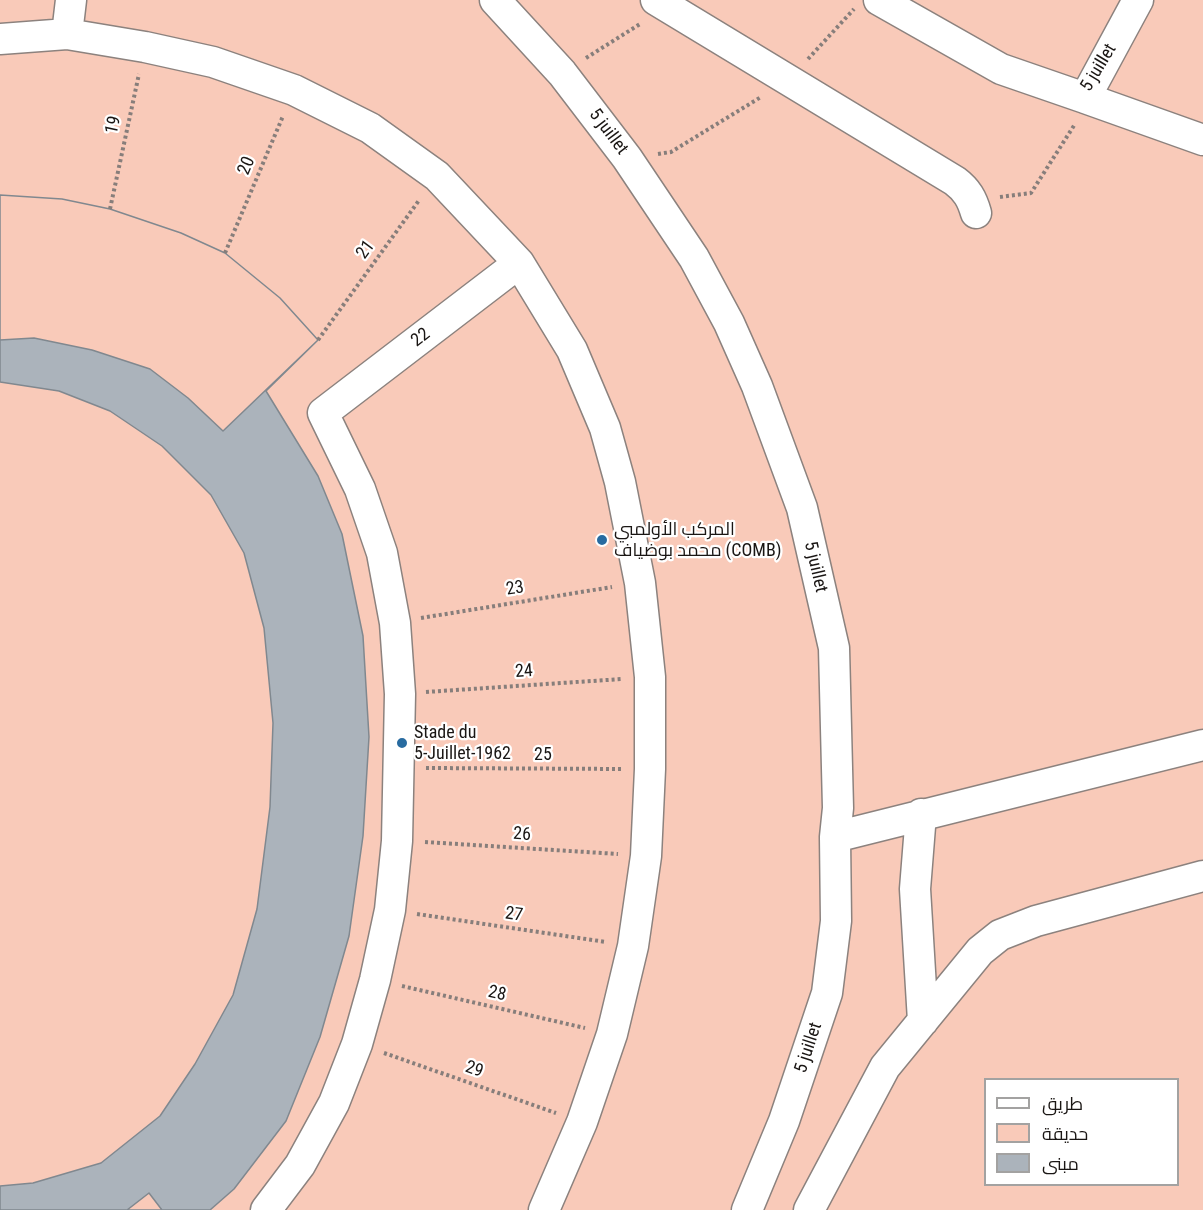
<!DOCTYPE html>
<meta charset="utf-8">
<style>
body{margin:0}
#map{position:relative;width:1203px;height:1210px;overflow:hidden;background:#ede1dd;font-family:"Roboto Condensed",Cairo,sans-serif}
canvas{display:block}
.legend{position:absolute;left:984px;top:1078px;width:195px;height:108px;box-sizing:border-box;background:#fff;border:2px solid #a3a2a1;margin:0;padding:8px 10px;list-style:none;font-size:18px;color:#1a1614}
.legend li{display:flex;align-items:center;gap:12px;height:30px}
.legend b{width:30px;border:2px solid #a3a2a1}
</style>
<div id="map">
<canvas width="1203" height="1210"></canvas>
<ul class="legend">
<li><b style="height:8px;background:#fff"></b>طريق</li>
<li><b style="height:16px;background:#f9cab9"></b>حديقة</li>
<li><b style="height:16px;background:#abb3bb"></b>مبنى</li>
</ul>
</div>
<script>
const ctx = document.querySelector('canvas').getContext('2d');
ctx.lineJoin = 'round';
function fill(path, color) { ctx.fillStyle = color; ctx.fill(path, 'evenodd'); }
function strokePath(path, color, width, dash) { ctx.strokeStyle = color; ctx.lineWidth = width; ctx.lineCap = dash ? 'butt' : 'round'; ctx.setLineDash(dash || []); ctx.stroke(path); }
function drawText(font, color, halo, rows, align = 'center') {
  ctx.font = font + ' "Roboto Condensed",Cairo,sans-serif'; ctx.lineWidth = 4.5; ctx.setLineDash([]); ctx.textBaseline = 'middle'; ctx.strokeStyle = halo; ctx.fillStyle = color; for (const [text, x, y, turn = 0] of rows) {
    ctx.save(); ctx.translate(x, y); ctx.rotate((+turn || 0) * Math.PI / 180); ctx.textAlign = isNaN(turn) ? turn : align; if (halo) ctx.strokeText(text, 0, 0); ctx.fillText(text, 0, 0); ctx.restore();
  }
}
fill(new Path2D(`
 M0,0h1203v1210h-1203zM986,1080h192v104h-192z`), '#f9cab9');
const building = new Path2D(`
 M0,195l62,4 48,10 71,24 44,20 55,45 38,42 -52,51 52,85 24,58 21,102 6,101 -6,99 -14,100 -29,101 -34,84 -52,68 -24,21h-210v-24l33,-3 68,-20 59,-47 35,-52 38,-69 24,-86 13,-102 3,-84 -9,-95 -20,-75 -33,-58 -49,-49 -52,-35 -51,-20 -59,-9z
 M0,195l62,4 48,10 71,24 44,20 55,45 38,42 -95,91 -35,-33 -38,-29 -58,-19 -58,-12 -34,2z
 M149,1193l13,17h-35z`);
fill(building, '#abb3bb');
strokePath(building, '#80888f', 1.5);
const minor = new Path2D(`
 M495,0l67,73 65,85 67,100 35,65 28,63 45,122 32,140 4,160 -3,29 1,84 -9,72 -43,128 -37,89
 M656,0l299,181c12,9 17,18 21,32
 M879,0l122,69 84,29 53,-98
 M67,34l78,13 68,15 81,28 76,38 67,48 82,87 53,87 33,78 15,54 20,101 10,94v92l-4,87 -13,90 -21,88 -30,88 -38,88
 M0,39l67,-5 4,-34
 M1085,98l118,42
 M921,814l-6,75 8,132
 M835,837l368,-92
 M266,1210l34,-45 34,-62 23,-59 18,-64 15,-70 7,-69 3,-147 -5,-71 -13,-70 -22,-64 -37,-76 196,-150
 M809,1210l76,-143 95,-116 20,-16 36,-14 167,-45`);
strokePath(minor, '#8c827e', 33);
strokePath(new Path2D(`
 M586,58l54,-34
 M808,59l46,-50
 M658,154l13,-2 90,-55
 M1000,197l31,-4 44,-69
 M110,209l29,-135
 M225,253l58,-137
 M318,340l102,-141
 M421,618l191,-31
 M426,692l196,-13
 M426,768l197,1
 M425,842l193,12
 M417,914l189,28
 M402,986l183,42
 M384,1053l172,60`), '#877e7b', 4, [3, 3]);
strokePath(minor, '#fff', 30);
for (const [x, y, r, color] of [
 [602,540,6,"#286ba0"],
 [402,743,6,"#286ba0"]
]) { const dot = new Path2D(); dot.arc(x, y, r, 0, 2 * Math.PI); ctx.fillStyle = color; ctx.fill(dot); strokePath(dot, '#fff', 2); }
drawText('18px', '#1a1614', '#fff', [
 ["5 juillet",1099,68,-59],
 ["19",114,125,-78],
 ["5 juillet",608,132,53],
 ["20",247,166,-67],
 ["21",366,250,-54],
 ["22",421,338,-37],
 ["5 juillet",815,567,77],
 ["23",515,589,-9],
 ["24",524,672,-4],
 ["25",543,755],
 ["26",522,835,4],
 ["27",514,915,8],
 ["28",497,994,13],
 ["5 juillet",809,1048,-72],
 ["29",474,1070,19]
]);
drawText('18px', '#1a1614', '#fff', [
 ["المركب الأولمبي",614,530],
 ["محمد بوضياف (COMB)",614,551],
 ["Stade du",414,733],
 ["5-Juillet-1962",414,754]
], 'left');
</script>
